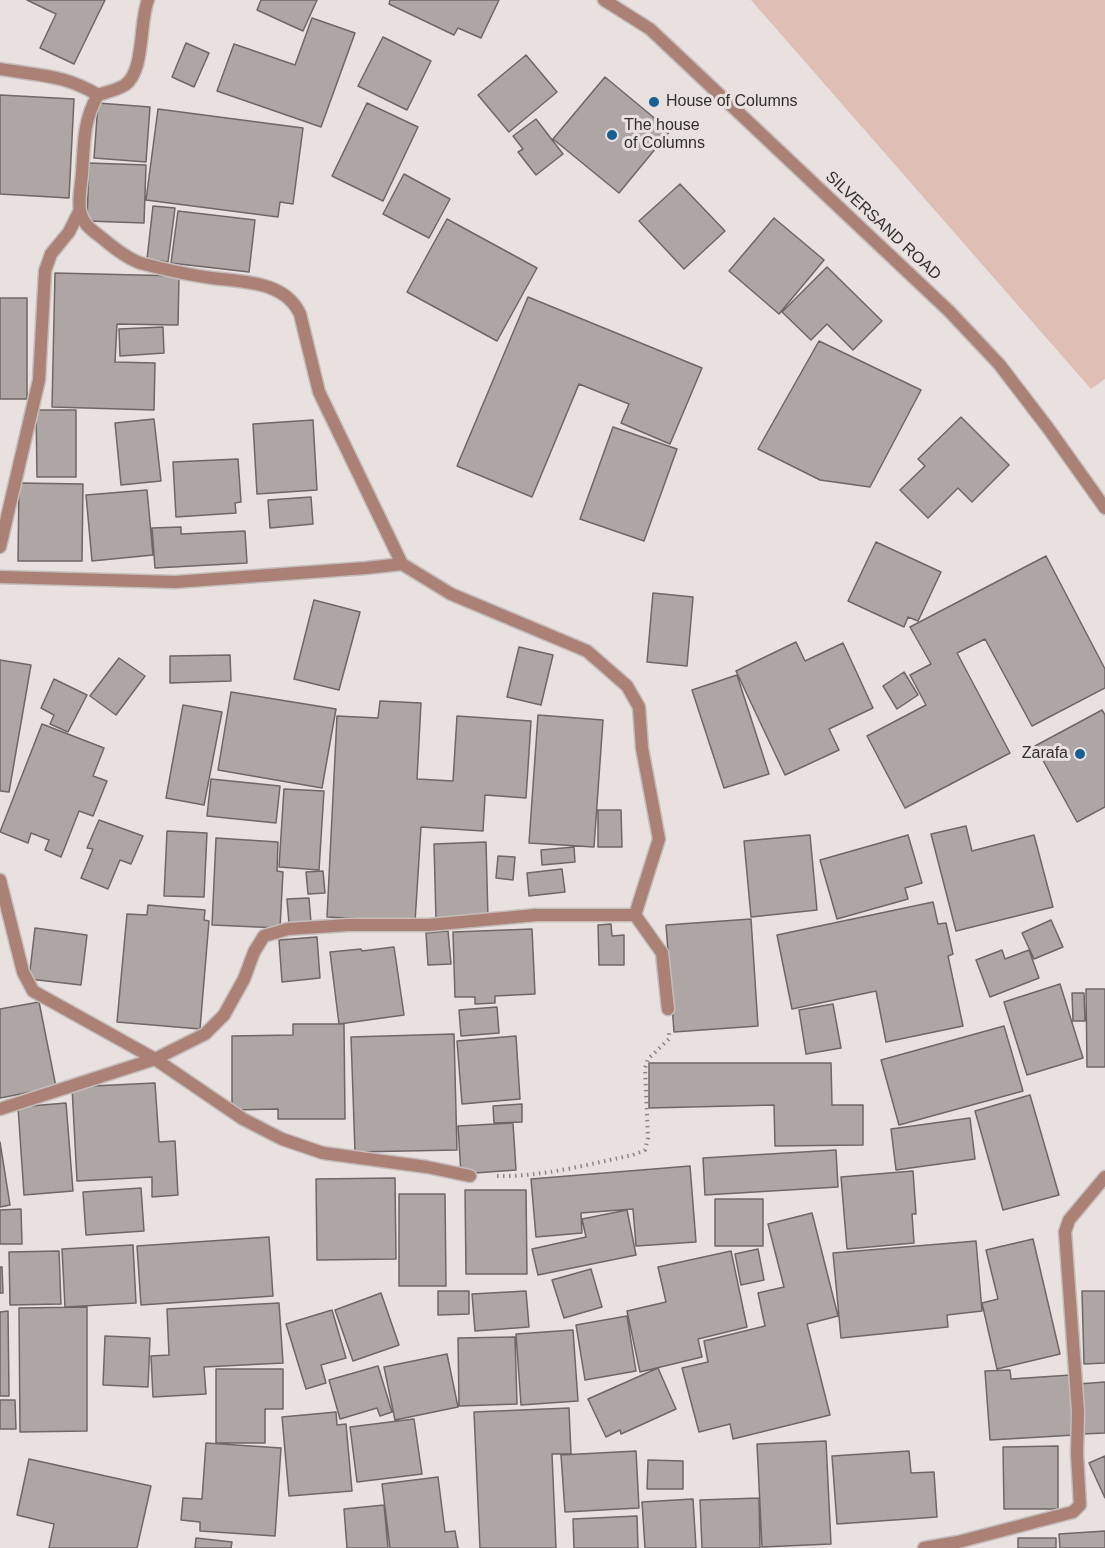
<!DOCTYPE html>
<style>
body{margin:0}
canvas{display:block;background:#e8e1df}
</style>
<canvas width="1105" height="1548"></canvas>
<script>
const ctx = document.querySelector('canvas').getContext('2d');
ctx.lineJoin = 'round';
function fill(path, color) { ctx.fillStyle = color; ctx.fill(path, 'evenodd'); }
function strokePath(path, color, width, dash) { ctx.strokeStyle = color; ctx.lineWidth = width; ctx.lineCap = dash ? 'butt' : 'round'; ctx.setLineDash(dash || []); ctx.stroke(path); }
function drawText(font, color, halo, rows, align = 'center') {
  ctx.font = font + ' Helvetica,sans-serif'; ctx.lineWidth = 6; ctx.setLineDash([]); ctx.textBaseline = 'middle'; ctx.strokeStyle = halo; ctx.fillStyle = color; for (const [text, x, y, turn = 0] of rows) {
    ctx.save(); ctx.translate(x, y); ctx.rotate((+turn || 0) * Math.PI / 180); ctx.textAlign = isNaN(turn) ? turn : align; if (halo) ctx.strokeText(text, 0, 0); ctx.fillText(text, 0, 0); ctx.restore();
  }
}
fill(new Path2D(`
 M751,0h354v379l-14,10z`), '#debeb5');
const building = new Path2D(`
 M27,0h78l-31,64 -34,-16 16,-34z
 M261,0h56l-14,31 -46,-21z
 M390,0h109l-18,38 -23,-10 -4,7 -65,-31z
 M312,18l43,15 -34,94 -104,-36 17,-47 61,21z
 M383,37l48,24 -24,49 -49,-24z
 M186,43l23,10 -15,34 -22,-10z
 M526,55l31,37 -48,40 -31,-37z
 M605,77l65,54 -51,62 -66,-54z
 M0,95l74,4 -5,99 -69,-4z
 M98,103l52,4 -4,55 -52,-4z
 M367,103l51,24 -35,74 -51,-25z
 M158,109l145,19 -10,76 -13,-2 -2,15 -132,-17z
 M536,119l27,35 -27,21 -18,-23 5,-3 -10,-13z
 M89,163l57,2 -2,58 -57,-2z
 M404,174l46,25 -21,39 -46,-24z
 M680,184l45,47 -41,38 -45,-48z
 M153,206l22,2 -7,54 -21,-3z
 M178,211l77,9 -6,52 -78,-9z
 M774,218l50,42 -45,54 -50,-43z
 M447,219l90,49 -40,73 -90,-49z
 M827,267l55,54 -29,29 -26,-26 -16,16 -29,-28z
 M55,273l124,3 -1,49 -61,-1 -2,38 40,1 -1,47 -102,-3z
 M528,297l174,71 -32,76 -49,-21 8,-19 -50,-20 -47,113 -75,-31z
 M0,298h27v101h-27z
 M163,327l1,26 -44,3 -1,-27z
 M819,341l102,49 -51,97 -50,-7 -62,-31z
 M36,410h40v67h-39z
 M961,417l48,48 -37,37 -14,-14 -30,30 -28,-28 25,-24 -7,-7z
 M154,419l7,62 -40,4 -6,-62z
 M313,420l4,70 -60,4 -4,-70z
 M613,427l64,22 -33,92 -64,-22z
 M238,459l3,43 -6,1 1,10 -60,4 -3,-55z
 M19,483l64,1 -1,77h-64z
 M147,490l6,65 -61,6 -6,-66z
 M311,497l2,27 -43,4 -2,-28z
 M181,527v7l64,-3 2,32 -92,5 -3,-40z
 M876,542l65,30 -23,49 -10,-4 -4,10 -56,-26z
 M1046,556l59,113v19l-73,38 -47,-87 -28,14 53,100 -105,55 -38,-72 59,-31 -16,-30 21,-11 -21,-37z
 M653,593l40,4 -6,69 -40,-4z
 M314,600l46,12 -21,78 -45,-11z
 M796,642l9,19 38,-18 30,65 -44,21 10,21 -54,25 -49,-104z
 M519,647l34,8 -12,50 -34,-8z
 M230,655l1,26 -61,2v-27z
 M119,658l26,18 -29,39 -26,-19z
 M0,660l31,5 -22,127 -9,-1z
 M904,672l14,23 -21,14 -14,-23z
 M737,675l32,99 -45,14 -32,-98z
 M54,679l33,16 -19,37 -18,-8 4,-9 -13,-7z
 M231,692l105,17 -14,79 -104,-18z
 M380,701l41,2 -4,76 36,2 4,-65 74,5 -5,77 -41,-3 -2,36 -62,-4 -6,95 -88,-5 10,-201 41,2z
 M183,705l39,7 -18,93 -38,-7z
 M1102,710l3,5v92l-28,15 -42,-76z
 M538,715l65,5 -9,127 -65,-4z
 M42,724l62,24 -11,28 14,5 -14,35 -14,-5 -18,46 -16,-7 4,-10 -18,-7 -3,10 -28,-11z
 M211,779l69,7 -4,37 -69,-7z
 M284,789l40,2 -5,79 -40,-3z
 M598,810h23l1,37h-24z
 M99,820l44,16 -12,28 -11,-4 -12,29 -27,-11 12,-29 -6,-1z
 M966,826l6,25 62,-16 19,72 -97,24 -25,-97z
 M167,831l40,2 -3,64 -40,-1z
 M810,835l7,75 -66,7 -7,-76z
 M908,835l14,48 -17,5 3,11 -71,20 -17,-59z
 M216,838l62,4 -1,29 6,1 -3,56 -68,-3z
 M486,842l2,77 -52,1 -2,-76z
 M574,847l1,15 -33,3 -1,-15z
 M498,856l17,1 -2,23 -17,-2z
 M562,869l3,23 -36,4 -2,-23z
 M323,871l2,22 -17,1 -2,-22z
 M309,898l2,25 -22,1 -2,-25z
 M933,902l5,22 8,-1 7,31 -5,2 15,70 -77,16 -10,-51 -84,18 -15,-74z
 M148,905l57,5 -1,10 5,1 -9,108 -83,-7 10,-108 20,1z
 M751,919l7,107 -84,6 -8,-107z
 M1051,920l12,27 -29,12 -12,-26z
 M611,924l1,12 12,-1v30h-25l-1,-40z
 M35,928l52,7 -6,50 -52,-6z
 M532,929l3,65 -40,2v7l-20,1v-7h-20l-2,-65z
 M448,931l3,33 -23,1 -2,-32z
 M317,937l3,41 -38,4 -3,-42z
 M394,947l10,68 -65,9 -9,-72 31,-3 1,2z
 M1002,950l3,9 24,-9 10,28 -49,19 -14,-37z
 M1060,984l23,74 -56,17 -23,-73z
 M1086,989h19v78h-18z
 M1072,993h12l1,28h-12z
 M39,1002l17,85 -56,11v-89z
 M833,1004l8,44 -35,6 -7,-44z
 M497,1007l2,26 -38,3 -2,-26z
 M293,1024h51l1,95h-67v-10l-46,1v-74l61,-1z
 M1004,1026l19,65 -124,34 -18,-65z
 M454,1034l3,116 -102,2 -4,-115z
 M516,1036l4,63 -58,5 -5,-63z
 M649,1063h182l1,42h31v40l-88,1 -1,-41 -125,3z
 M155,1083l4,59 16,-1 3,54 -26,2v-20l-75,4 -5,-94z
 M1030,1095l29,100 -56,15 -28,-99z
 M66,1103l7,88 -49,4 -6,-88z
 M522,1104v18l-28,1 -1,-17z
 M970,1118l5,41 -79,11 -5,-41z
 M513,1123l3,47 -55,4 -3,-48z
 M0,1142l10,63 -10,2z
 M836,1150l2,37 -133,8 -2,-37z
 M690,1166l6,76 -60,4 -3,-37 -52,4 1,20 -46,4 -5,-58z
 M913,1171l3,43h-4l2,29 -67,6 -6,-72z
 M395,1178l1,81 -79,1 -1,-81z
 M141,1188l3,43 -58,4 -3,-43z
 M465,1190h61l1,84h-61z
 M399,1194h46l1,92h-47z
 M715,1199h48v47h-48z
 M21,1209l1,35h-22v-34z
 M627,1210l9,45 -98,20 -6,-26 54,-12 -4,-18z
 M812,1213l26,103 -31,8 23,91 -97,24 -3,-15 -31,8 -17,-64 26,-6 -4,-21 61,-15 -7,-33 26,-6 -16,-63z
 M269,1237l4,59 -132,9 -4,-59z
 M1033,1239l27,115 -63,15 -15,-66 16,-4 -12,-49z
 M976,1241l6,70 -35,4 1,12 -107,11 -8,-85z
 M133,1245l3,58 -71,4 -3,-58z
 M758,1249l6,31 -23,5 -6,-31z
 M59,1251l2,53 -51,1 -1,-53z
 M731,1251l16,76 -49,12 4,18 -62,15 -13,-61 39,-9 -8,-35z
 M0,1267h2l1,26h-3z
 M591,1269l11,38 -38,11 -12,-38z
 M438,1291h31v23l-31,1z
 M526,1291l3,36 -54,4 -3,-37z
 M1082,1291h23v72l-21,1z
 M381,1293l18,52 -46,16 -18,-51z
 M279,1303l4,60 -79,4 2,27 -53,3 -2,-41 18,-1 -2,-46z
 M87,1307v124l-67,1 -1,-124z
 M332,1310l14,48 -25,7 5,18 -20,6 -20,-65z
 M8,1311l1,85h-9v-84z
 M627,1316l9,55 -51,9 -9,-55z
 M573,1330l5,71 -57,4 -5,-71z
 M105,1336l45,2 -2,49 -45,-2z
 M515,1337l2,67 -58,2 -1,-68z
 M447,1354l11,53 -63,13 -11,-53z
 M378,1366l14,46 -12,4 -3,-8 -37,11 -11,-39z
 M658,1368l18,41 -55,25 -1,-4 -14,7 -18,-38z
 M216,1369h67v40h-18v34h-49z
 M1010,1370l1,9 60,-4 4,60 -85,5 -5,-69z
 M1105,1382v51l-23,1 -4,-50z
 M0,1400h15l1,29h-16z
 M569,1408l2,46h-19l4,94h-76l-6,-136z
 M336,1412l1,13 9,-1 6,67 -63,5 -7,-79z
 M414,1419l8,55 -65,8 -7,-55z
 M826,1441l5,103 -69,3 -5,-103z
 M206,1443l75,5 -6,88 -75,-5v-9l-19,-2 2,-22 19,1z
 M1058,1446v63h-54l-1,-62z
 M636,1451l3,57 -74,4 -4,-57z
 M909,1451l2,22 23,-1 3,45 -100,7 -5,-68z
 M1105,1456v42l-16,-35z
 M29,1459l122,27 -14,62h-88l5,-24 -37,-9z
 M648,1460l35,1v28h-36z
 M438,1477l7,55 10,-1 3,17h-68l-8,-64z
 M759,1498l1,50h-58l-2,-48z
 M693,1499l3,49h-51l-3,-46z
 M384,1505l4,43h-41l-3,-39z
 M637,1516l1,32h-64l-1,-29z
 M1105,1531v17h-45l-1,-14z
 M196,1538l36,4 -1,6h-36z
 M1018,1538h38v10h-38z`);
fill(building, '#ada6a4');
strokePath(building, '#6e6766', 1.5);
const street = new Path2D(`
 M148,0c-9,22 -3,71 -23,85 -8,5 -18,7 -27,10 -15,25 -14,50 -16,79 -1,12 -4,25 -2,37 3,14 12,19 22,27 11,9 24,20 38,25 23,6 49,12 72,15 31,4 73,3 88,36l19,78 83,172
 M604,0l46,29 299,282 50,53 49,64 57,80
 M0,69c39,7 63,5 98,26
 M0,547l39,-167 6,-109 6,-17 18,-22 11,-22
 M0,577l175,5 191,-14 36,-4 49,30 136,57 40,35 12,21 3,41 17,91 -24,76 27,38 6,56
 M0,880l23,92 10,19 122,68 88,60 39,20 41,14 104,14 43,9
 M0,1109l155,-50 50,-25 19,-19 20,-36 10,-27 10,-16 24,-7 60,-4h81l107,-10h99
 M924,1548l34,-6 115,-30 7,-7 -3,-51 1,-42 -13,-180 4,-12 36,-43`);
strokePath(street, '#c4bdbc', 15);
strokePath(new Path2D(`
 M497,1176c46,1 92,-12 136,-21l12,-5 3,-12 -3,-70 3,-9 21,-20v-6`), '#8b8685', 4, [1.5, 4.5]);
strokePath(street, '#ab8176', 12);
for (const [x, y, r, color] of [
 [654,102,6,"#185f93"],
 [612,135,6,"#185f93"],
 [1080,754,6,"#185f93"]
]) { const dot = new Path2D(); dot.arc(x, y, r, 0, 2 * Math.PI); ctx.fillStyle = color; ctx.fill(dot); strokePath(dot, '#e8e1df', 2); }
drawText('16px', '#322f2e', '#e8e1df', [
 ["House of Columns",666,102],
 ["The house",624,126],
 ["of Columns",624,144],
 ["Zarafa",1068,754,"right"]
], 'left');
drawText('16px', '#322f2e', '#e8e1df', [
 ["SILVERSAND ROAD",883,226,43]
]);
</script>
